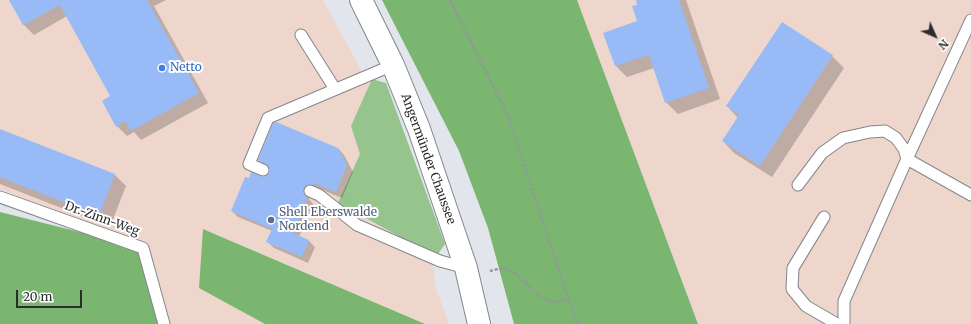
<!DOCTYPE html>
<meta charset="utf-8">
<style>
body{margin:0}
#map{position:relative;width:971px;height:324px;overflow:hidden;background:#e2e6ec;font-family:Merriweather,serif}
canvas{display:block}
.north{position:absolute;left:915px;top:16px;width:40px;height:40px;-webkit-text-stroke:3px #fff;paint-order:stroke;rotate:135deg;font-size:11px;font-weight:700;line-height:16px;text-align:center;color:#2b2c2e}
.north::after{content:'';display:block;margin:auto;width:14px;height:18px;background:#2b2c2e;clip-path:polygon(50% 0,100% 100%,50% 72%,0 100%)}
.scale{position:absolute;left:16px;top:290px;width:66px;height:18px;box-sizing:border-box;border:2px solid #2b2c2e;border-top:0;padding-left:5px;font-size:12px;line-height:14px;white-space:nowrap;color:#2b2c2e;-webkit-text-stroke:3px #fff;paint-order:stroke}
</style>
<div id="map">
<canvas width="971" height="324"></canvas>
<div class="north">N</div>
<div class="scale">20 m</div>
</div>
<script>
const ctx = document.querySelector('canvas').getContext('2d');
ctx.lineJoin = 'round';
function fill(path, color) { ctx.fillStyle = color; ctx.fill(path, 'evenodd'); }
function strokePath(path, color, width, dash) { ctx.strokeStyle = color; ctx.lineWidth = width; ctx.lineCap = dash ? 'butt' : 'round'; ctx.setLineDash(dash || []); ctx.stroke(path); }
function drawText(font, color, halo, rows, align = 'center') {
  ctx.font = font + ' Merriweather,serif'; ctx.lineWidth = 4; ctx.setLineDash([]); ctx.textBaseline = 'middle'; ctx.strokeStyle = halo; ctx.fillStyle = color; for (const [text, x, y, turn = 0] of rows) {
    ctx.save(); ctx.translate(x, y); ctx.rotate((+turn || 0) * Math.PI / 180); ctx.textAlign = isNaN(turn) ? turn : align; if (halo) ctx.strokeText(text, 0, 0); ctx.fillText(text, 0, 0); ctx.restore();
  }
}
fill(new Path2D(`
 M0,0h323l57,105 51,130 4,51 14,38h-24l-221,-95 -4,59 65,36h-101l-21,-76 -143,-59z
 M577,0h394v324h-273z`), '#eed6cd');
fill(new Path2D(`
 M372,79l14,4 59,161 -7,10 -8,-1 -92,-50 22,-49 -9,-28z`), '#95c48d');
fill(new Path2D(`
 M382,0h195l121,324h-184l-26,-96 -29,-77z
 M0,212l143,36 21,76h-164z
 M203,229l222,95h-160l-66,-36z`), '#7ab670');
fill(new Path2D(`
 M10,0h156l-12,6 54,97 -67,37 -7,-8 -7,4 -10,-10 -5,-30 -45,-80 -33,19 -10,-10z
 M637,0h49l34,99 -42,15 -12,-12 -12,-34 -27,9 -11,-11 -11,-32 33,-12 1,-17z
 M832,56l12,12 -72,109 -38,-24 -11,-12 15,-23 -11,-12z
 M0,130l115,45 11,11 -16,41 -110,-43z
 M338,148l6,7 9,17 -11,26 -22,-9 -1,1 -9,4 -1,5 4,5 -14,33 10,4 6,6 -7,16 -34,-15 -6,-6 4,-11 -34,-14 -6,-6 17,-32 15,-1 6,-4 1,-5 -5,-3 -7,-6z`), '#0003');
fill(new Path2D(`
 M9,0h138l52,93 -68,38 -6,-10 -9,6 -14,-26 8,-5 -50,-91 -37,20z
 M636,0h43l30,88 -44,15 -16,-48 -34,11 -12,-33 34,-12 -5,-15 5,-1z
 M782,22l51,33 -73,111 -38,-25 17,-26 -13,-9z
 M276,122l62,26 9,17 -11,27 -23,-9v2h-7l-2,3 -1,4 4,6 -14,35 16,7 -7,17 -36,-15 6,-13 -41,-18 14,-34 4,1 2,-6 12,5 6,-4 1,-3 -2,-4 -10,-6 15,-37z
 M0,129l115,45 -16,42 -99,-39z`), '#98bbf7');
const service = new Path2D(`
 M301,35l34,54
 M907,159l64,-139
 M263,170l-14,-6 19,-46 125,-53
 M798,185l24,-32 21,-15 27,-6 15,-1 11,7 8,11 3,10
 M310,191l9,4 38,30 83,36 26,7
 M0,197l143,51 21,76
 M824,217l-31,51 -1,21 14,17 31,18
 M844,324v-23l63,-142 64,36`);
const secondary = new Path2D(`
 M361,0l32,65 26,64 47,139 13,56`);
strokePath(service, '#83868c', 13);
strokePath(secondary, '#83868c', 24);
strokePath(new Path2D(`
 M450,0l56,111 71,213
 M490,271c4,-1 10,-3 15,-2 15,1 31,32 48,33 5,0 11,-2 16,-3`), '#93969a', 2.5, [3, 2]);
strokePath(service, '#fff', 11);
strokePath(secondary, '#fff', 22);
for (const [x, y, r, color] of [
 [162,68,4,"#3f7fe0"],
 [271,220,4,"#5c6f8a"]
]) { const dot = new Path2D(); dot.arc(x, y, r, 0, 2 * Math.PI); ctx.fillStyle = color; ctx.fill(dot); strokePath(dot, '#fff', 1.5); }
drawText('12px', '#366cbe', '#fff', [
 ["Netto",170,68]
], 'left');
drawText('12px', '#2b2c2e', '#fff', [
 ["Angermünder Chaussee",428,159,70],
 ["Dr.-Zinn-Weg",102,219,20]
]);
drawText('12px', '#4e5e75', '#fff', [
 ["Shell Eberswalde",279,213],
 ["Nordend",279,227]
], 'left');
</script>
